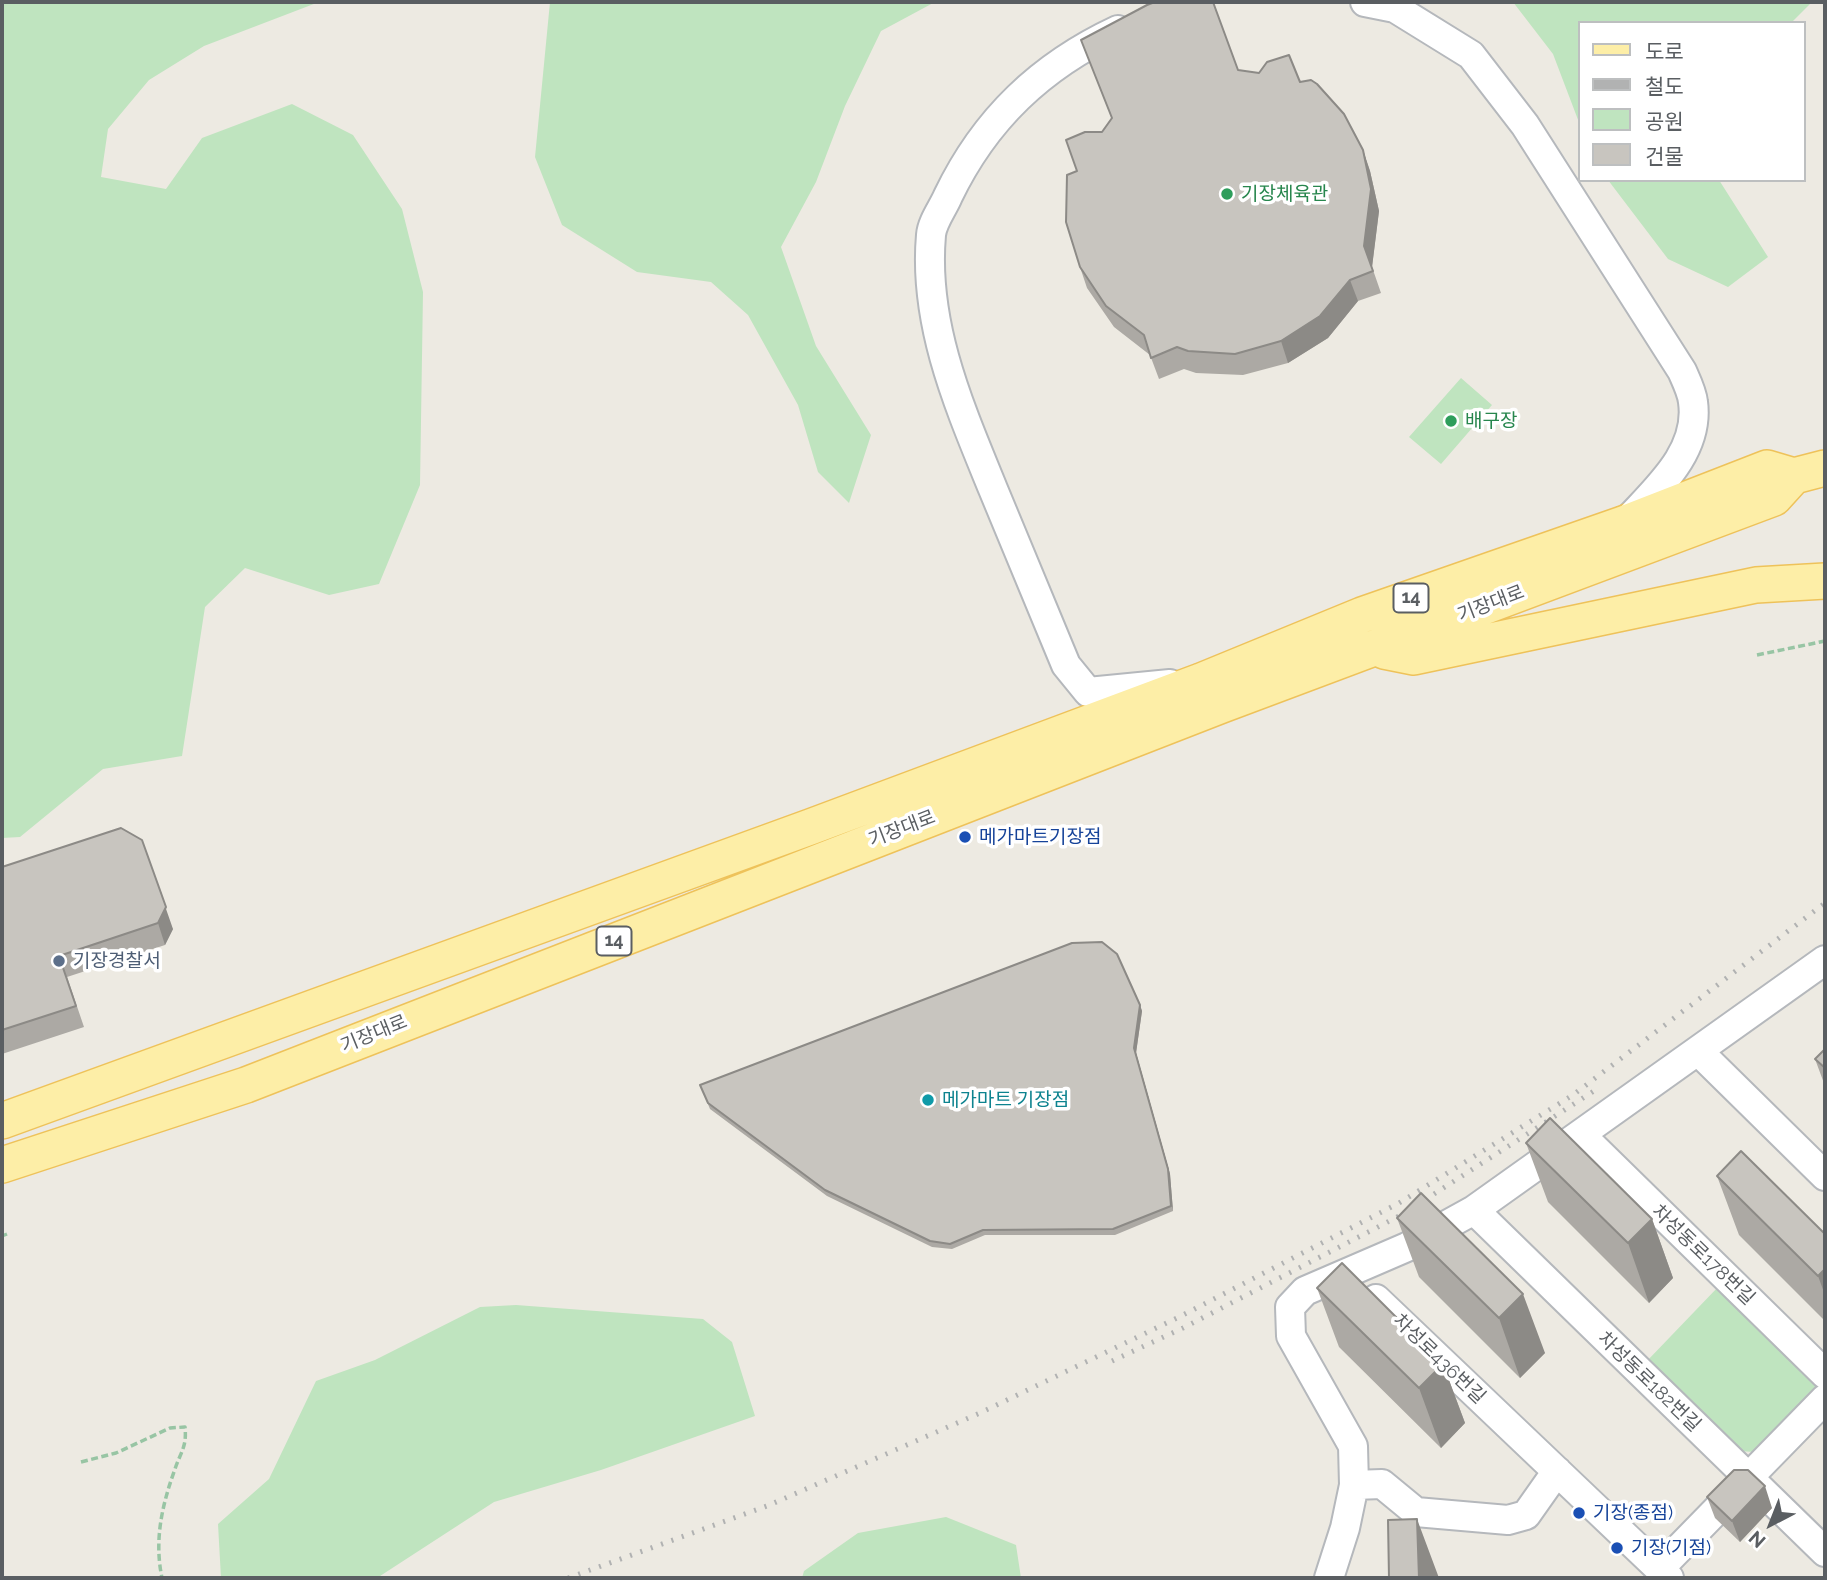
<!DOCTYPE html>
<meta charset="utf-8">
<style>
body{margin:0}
#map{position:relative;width:1827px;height:1580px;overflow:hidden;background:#edeae2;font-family:Raleway,"Noto Sans KR",sans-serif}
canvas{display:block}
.frame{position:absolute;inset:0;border:4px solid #5a5e62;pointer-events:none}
.legend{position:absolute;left:1578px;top:21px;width:228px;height:161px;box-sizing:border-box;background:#fff;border:2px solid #bdbfc0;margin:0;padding:9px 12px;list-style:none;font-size:21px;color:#5a5e62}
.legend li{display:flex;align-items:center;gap:14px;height:35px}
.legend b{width:35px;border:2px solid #bdbfc0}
.north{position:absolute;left:1736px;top:1489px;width:70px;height:70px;-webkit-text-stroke:5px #fff;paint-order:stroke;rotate:222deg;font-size:19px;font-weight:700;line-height:28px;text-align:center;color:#5a5e62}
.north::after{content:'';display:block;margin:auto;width:24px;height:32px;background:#5a5e62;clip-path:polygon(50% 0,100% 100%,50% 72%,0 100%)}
</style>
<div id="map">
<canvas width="1827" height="1580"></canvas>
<div class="frame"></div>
<ul class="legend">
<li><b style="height:9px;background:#fdeea7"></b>도로</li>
<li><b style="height:9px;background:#b1b2b2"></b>철도</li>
<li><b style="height:19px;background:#bfe4bf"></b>공원</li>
<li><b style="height:19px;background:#c8c5bf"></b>건물</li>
</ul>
<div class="north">N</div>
</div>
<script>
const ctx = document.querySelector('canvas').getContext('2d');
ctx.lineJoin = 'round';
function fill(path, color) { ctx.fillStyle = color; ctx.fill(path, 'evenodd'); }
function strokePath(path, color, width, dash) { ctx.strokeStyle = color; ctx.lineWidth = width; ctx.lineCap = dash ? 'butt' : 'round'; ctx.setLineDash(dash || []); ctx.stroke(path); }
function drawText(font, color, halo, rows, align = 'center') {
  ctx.font = font + ' Raleway,"Noto Sans KR",sans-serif'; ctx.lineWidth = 7; ctx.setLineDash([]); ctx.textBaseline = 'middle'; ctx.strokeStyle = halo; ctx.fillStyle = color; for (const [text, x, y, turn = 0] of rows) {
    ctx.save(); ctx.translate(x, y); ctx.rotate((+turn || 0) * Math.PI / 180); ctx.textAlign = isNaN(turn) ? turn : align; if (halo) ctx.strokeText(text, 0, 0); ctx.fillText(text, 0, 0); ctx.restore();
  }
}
fill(new Path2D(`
 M2,2h317l-115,44 -55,34 -41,49 -7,48 65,12 36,-51 90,-34 61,31 49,74 21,83 -3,193 -41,99 -50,11 -84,-27 -40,39 -23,149 -79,13 -83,68 -18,1z
 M550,2h385l-54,29 -36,75 -29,76 -35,65 35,99 55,89 -22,68 -31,-31 -20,-67 -50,-90 -37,-33 -74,-10 -75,-47 -27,-68z
 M1513,2h299l-21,21h-211v102l-27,-71z
 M1608,180h111l49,77 -40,30 -60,-28z
 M1461,378l31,27 -51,59 -32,-27z
 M1719,1286l97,93v12l-61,61 -17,-1 -92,-89z
 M516,1305l187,14 29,23 23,74 -154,54 -107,32 -117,76h-156l-3,-54 51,-45 47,-98 59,-21 105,-53z
 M946,1517l70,28 5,33h-219l2,-7 54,-38z`), '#bfe4bf');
const minor = new Path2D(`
 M1365,2l30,6 76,47 54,70 157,246c4,9 10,21 11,31 7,50 -37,87 -67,120
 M1118,30c-77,36 -133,89 -170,166 -5,12 -16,26 -17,39 -8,90 29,173 62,254 25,59 49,118 73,176l22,27 82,-8
 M1698,1051l127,125
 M1581,1135l244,239
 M1474,1210l351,342
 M1376,1299l293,279
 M1354,1485l28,-1 34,28 92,8 18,-5 31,-44
 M1659,1569l166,-170
 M1329,1578l16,-50 9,-43 -1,-39 -62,-110 -1,-29 15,-16 102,-44 67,-37 351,-250`);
const major = new Path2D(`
 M1384,651l30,6 342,-72 69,-4
 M2,1121l808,-294 391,-146 161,-66 261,-91 144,-56 27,8 31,-8
 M2,1165l244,-80 976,-380 552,-207 20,-22`);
strokePath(minor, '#b5b8bc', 32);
strokePath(major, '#eec25a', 38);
strokePath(new Path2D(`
 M1757,655l68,-14
 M2,1236l5,-2
 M81,1462l35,-9 54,-25 15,-1c2,20 -4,24 -10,42 -13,36 -21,71 -13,109`), '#98c5a4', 3.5, [7, 3.5]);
strokePath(minor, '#fff', 28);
strokePath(major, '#fdeea7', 35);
strokePath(new Path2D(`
 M1112,1361l71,-33 220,-114 191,-123
 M568,1578l199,-72 213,-93 199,-96 220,-114 174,-108 252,-192`), '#b1b2b2', 5, [2, 9]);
fill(new Path2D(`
 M1081,40l219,42 63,68 7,21 9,40 -7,56 9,26 -23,8 -30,37 -40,25 -45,12 -47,-2 -12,-4 -25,10 -9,-24 -36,-28 -27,-39 -7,-21 22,-135 10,-13z
 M2,867l171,62 -8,16 -98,32 17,50 -82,27z
 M1140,1005l2,6 -6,42 34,121 3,37 -58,24h-130l-33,14 -20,-2 -105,-51 -117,-87 -10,-24z
 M1825,1049v37l-10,-27z
 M1526,1143l126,76 21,59 -24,25 -101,-101z
 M1717,1176l108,58v87l-86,-86z
 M1397,1218l148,135 -25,25 -101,-101z
 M1317,1288l126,76 22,59 -24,25 -102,-101z
 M1707,1497l65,11 -32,34 -25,-24z`), '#aca9a4');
fill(new Path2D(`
 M1363,150l7,21 9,40 -7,56 -8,-21z
 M1350,280l8,21 -30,37 -40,25 -7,-22z
 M142,840l31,89 -8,16 -7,-22z
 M1140,1005l2,6 -6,42 34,121 3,37 -39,-163z
 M1652,1219l21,59 -24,25 -21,-60z
 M1825,1269v26l-7,-19z
 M1523,1294l22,59 -25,25 -21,-60z
 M1443,1364l22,59 -24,25 -22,-60z
 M1765,1486l7,22 -32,34 -8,-21z
 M1417,1519l22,59h-20z`), '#8c8a86');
const building = new Path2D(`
 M1155,2h58l25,68 21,3 8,-11 22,-7 11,27 11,-2 6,4 27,30 19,36 8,39 -7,57 9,25 -23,9 -30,36 -39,25 -46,13 -47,-3 -11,-4 -26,11 -7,-23 -38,-29 -26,-39 -14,-45 1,-47 10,-4 -11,-31 19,-8h17l10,-14 -31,-78 66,-35z
 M121,828l21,12 24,67 -8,16 -99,33 17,50 -74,24v-163z
 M1102,942l15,12 23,51 -6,43 34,121 3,37 -58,23 -130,1 -33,14 -20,-3 -105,-51 -117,-87 -8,-18 372,-142z
 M1825,1049v19l-10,-9z
 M1550,1118l102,101 -24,24 -102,-100z
 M1741,1151l84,83v35l-7,7 -101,-100z
 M1421,1193l102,101 -24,24 -102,-100z
 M1342,1263l101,101 -24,24 -102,-100z
 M1734,1470h14l17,16 -33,35 -25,-24z
 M1417,1519l2,59h-30l-1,-58z
 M1488,1577v1h-61z`);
fill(building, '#c8c5bf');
strokePath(building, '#8c8a86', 2);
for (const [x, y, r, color] of [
 [1227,194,7,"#2e9e5b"],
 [1451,421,7,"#2e9e5b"],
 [965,837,7,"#1a4fb4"],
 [59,961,7,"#5c6f8a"],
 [928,1100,7,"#0f9aa8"],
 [1579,1513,7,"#1a4fb4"],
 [1617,1548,7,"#1a4fb4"]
]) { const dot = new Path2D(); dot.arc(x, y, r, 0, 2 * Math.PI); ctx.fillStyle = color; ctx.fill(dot); strokePath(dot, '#fff', 2.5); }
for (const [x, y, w] of [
 [1411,598,35],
 [614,941,35]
]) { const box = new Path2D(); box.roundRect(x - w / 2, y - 14.5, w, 29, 5); ctx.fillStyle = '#fff'; ctx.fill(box); strokePath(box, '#5a5e62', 2); }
drawText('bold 18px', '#5a5e62', null, [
 ["14",1411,598],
 ["14",614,941]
]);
drawText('19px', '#27864d', '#fff', [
 ["기장체육관",1241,194],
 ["배구장",1465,421]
], 'left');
drawText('19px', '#5a5e62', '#fff', [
 ["기장대로",1491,604,-21],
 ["기장대로",902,829,-21],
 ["기장대로",374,1034,-22],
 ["차성동로178번길",1703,1255,44],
 ["차성로436번길",1439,1359,44],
 ["차성동로182번길",1649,1382,44]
]);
drawText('19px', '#164399', '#fff', [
 ["메가마트기장점",979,837],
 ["기장(종점)",1593,1513],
 ["기장(기점)",1631,1548]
], 'left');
drawText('19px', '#4e5e75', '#fff', [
 ["기장경찰서",73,961]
], 'left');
drawText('19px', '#0d838f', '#fff', [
 ["메가마트 기장점",942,1100]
], 'left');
</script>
